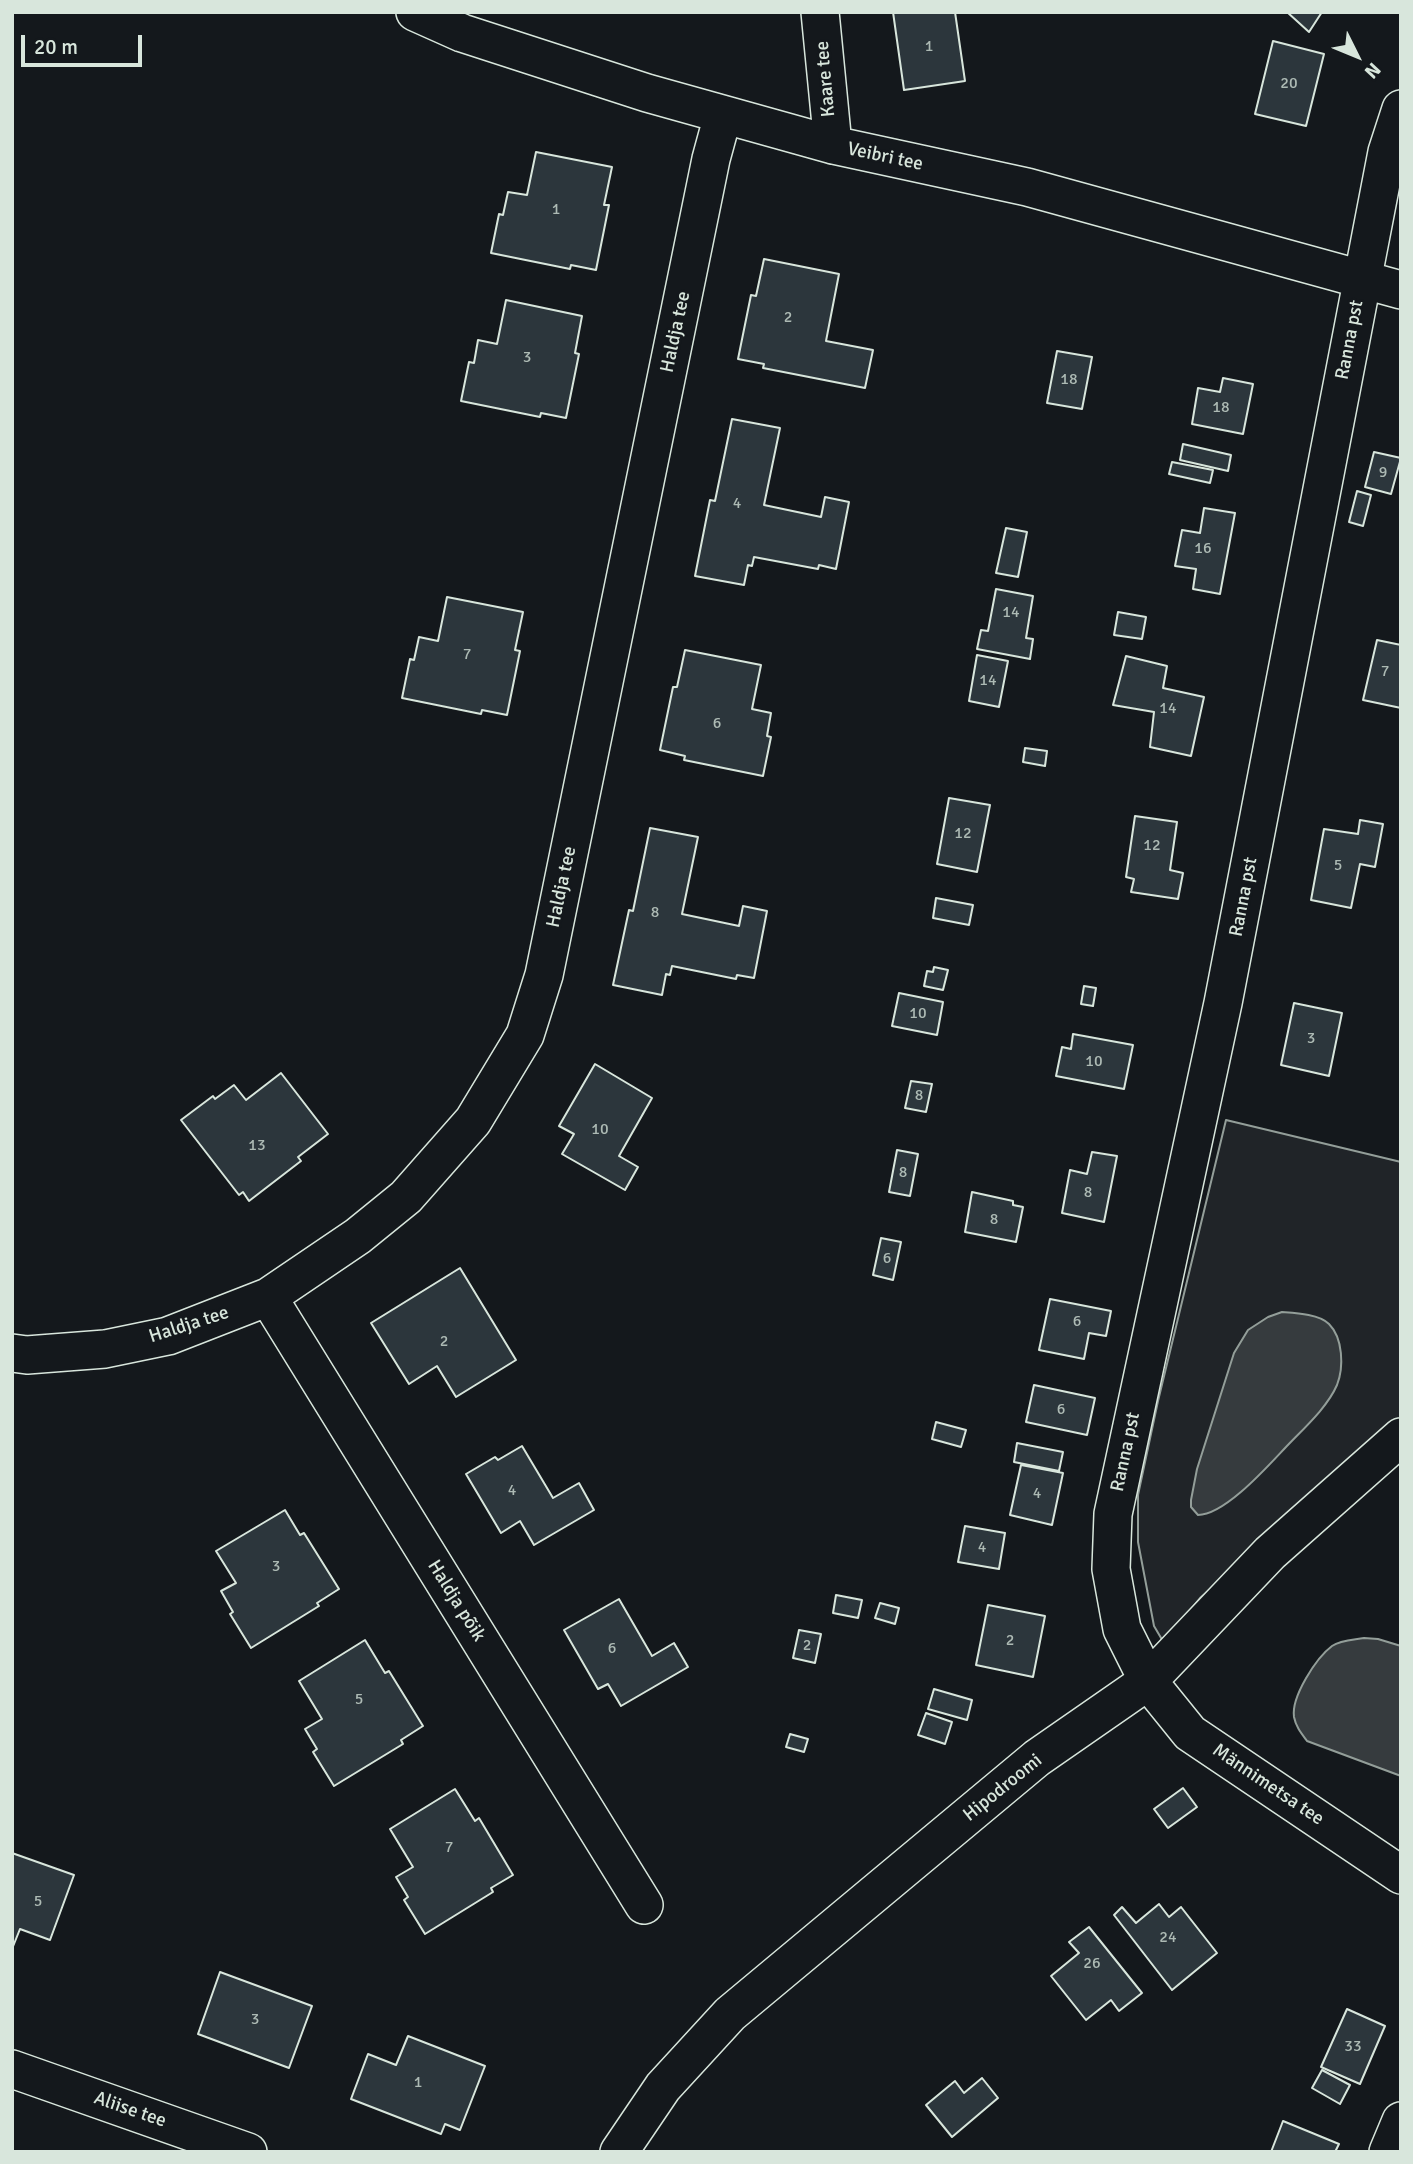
<!DOCTYPE html>
<meta charset="utf-8">
<style>
body{margin:0}
#map{position:relative;width:1413px;height:2164px;overflow:hidden;background:#14181c;font-family:Signika,sans-serif}
canvas{display:block}
.frame{position:absolute;inset:0;border:14px solid #d8e6dc;pointer-events:none}
.north{position:absolute;left:1322px;top:21px;width:70px;height:70px;-webkit-text-stroke:5px #14181c;paint-order:stroke;rotate:133deg;font-size:19px;font-weight:700;line-height:28px;text-align:center;color:#d8e6dc}
.north::after{content:'';display:block;margin:auto;width:24px;height:32px;background:#d8e6dc;clip-path:polygon(50% 0,100% 100%,50% 72%,0 100%)}
.scale{position:absolute;left:21px;top:35px;width:121px;height:32px;box-sizing:border-box;border:4px solid #d8e6dc;border-top:0;padding-left:9px;font-size:21px;line-height:24px;white-space:nowrap;color:#d8e6dc;-webkit-text-stroke:5px #14181c;paint-order:stroke}
</style>
<div id="map">
<canvas width="1413" height="2164"></canvas>
<div class="frame"></div>
<div class="north">N</div>
<div class="scale">20 m</div>
</div>
<script>
const ctx = document.querySelector('canvas').getContext('2d');
ctx.lineJoin = 'round';
function fill(path, color) { ctx.fillStyle = color; ctx.fill(path, 'evenodd'); }
function strokePath(path, color, width, dash) { ctx.strokeStyle = color; ctx.lineWidth = width; ctx.lineCap = dash ? 'butt' : 'round'; ctx.setLineDash(dash || []); ctx.stroke(path); }
function drawText(font, color, halo, rows, align = 'center') {
  ctx.font = font + ' Signika,sans-serif'; ctx.lineWidth = 5; ctx.setLineDash([]); ctx.textBaseline = 'middle'; ctx.strokeStyle = halo; ctx.fillStyle = color; for (const [text, x, y, turn = 0] of rows) {
    ctx.save(); ctx.translate(x, y); ctx.rotate((+turn || 0) * Math.PI / 180); ctx.textAlign = isNaN(turn) ? turn : align; if (halo) ctx.strokeText(text, 0, 0); ctx.fillText(text, 0, 0); ctx.restore();
  }
}
const green = new Path2D(`
 M1226,1120l175,42v261l-201,175 -36,45 -10,-17 -16,-84v-47l20,-94z`);
fill(green, '#202428');
strokePath(green, '#939e99', 2);
const water = new Path2D(`
 M1282,1312c13,1 37,2 47,12 14,14 15,43 8,61 -10,23 -34,44 -51,62 -18,19 -61,68 -88,68l-7,-8v-7l6,-31 37,-116 14,-23 20,-13z
 M1364,1638l14,1 23,7v130l-94,-35c-6,-8 -11,-14 -13,-24 -3,-20 22,-59 38,-71 9,-6 21,-6 32,-8z`);
fill(water, '#363b3e');
strokePath(water, '#939e99', 2);
const building = new Path2D(`
 M893,12h62l10,69 -61,9z
 M1287,12h35l-13,20z
 M1273,41l51,13 -18,72 -51,-12z
 M536,152l76,15 -8,38h5l-13,65 -25,-5 -1,4 -79,-16 8,-39 4,1 5,-23 19,3z
 M764,259l75,15 -13,67 47,9 -8,38 -102,-20 1,-4 -26,-5 13,-64 5,1z
 M506,300l76,16 -7,37 4,1 -13,64 -25,-5 -1,4 -79,-16 8,-39 5,1 4,-23 19,4z
 M1057,351l35,6 -10,52 -35,-6z
 M1223,378l30,6 -10,50 -51,-10 6,-36 22,4z
 M732,419l48,9 -16,77 57,12 4,-20 24,5 -13,67 -17,-4 -1,4 -64,-12 -2,9 -4,-1 -4,20 -49,-9 15,-76 5,1z
 M1183,444l48,11 -3,16 -48,-11z
 M1374,452l27,6 -10,36 -26,-7z
 M1172,462l41,8 -3,13 -41,-9z
 M1357,491l14,4 -8,31 -14,-4z
 M1204,508l31,5 -15,81 -27,-5 3,-20 -21,-3 7,-36 18,3z
 M1006,528l21,4 -9,45 -22,-4z
 M996,589l37,7 -7,42 7,1 -3,20 -53,-10 4,-19 7,1z
 M447,597l76,15 -8,38 5,1 -13,64 -25,-5 -1,4 -79,-16 8,-39 4,1 5,-23 19,4z
 M1118,612l28,5 -4,22 -28,-4z
 M1377,640l24,5v63l-38,-8z
 M685,650l76,15 -9,44 19,4 -4,23 4,1 -8,39 -79,-16 1,-4 -25,-6 13,-63h4z
 M977,655l31,6 -9,46 -30,-6z
 M1126,656l41,10 -4,22 41,9 -13,59 -41,-9 4,-35 -41,-7z
 M1025,748l22,3 -2,15 -22,-4z
 M949,798l41,7 -13,67 -40,-8z
 M1135,816l42,6 -7,48 13,3 -5,26 -47,-7 3,-13 -8,-2z
 M1360,820l23,4 -8,43 -15,-3 -9,44 -40,-8 13,-71 34,5z
 M650,828l48,9 -16,77 57,12 4,-20 24,5 -13,67 -17,-3 -1,4 -64,-13 -2,9 -4,-1 -4,21 -49,-10 16,-75 4,1z
 M936,898l37,7 -4,20 -36,-7z
 M934,967l14,3 -5,20 -19,-4 3,-15 6,1z
 M1084,986l12,2 -3,18 -12,-2z
 M899,993l44,9 -6,33 -45,-9z
 M1294,1003l48,10 -13,63 -48,-11z
 M1073,1034l60,11 -9,44 -68,-13 6,-29 9,2z
 M595,1064l57,34 -33,58 19,11 -13,23 -63,-36 12,-20 -15,-8z
 M281,1073l47,61 -30,23 3,4 -52,40 -6,-9 -4,3 -58,-75 32,-24 2,3 19,-14 12,15z
 M911,1081l21,3 -6,28 -21,-4z
 M897,1150l21,4 -8,42 -21,-4z
 M1092,1152l25,4 -13,66 -42,-9 8,-43 17,4z
 M972,1192l41,9v4l10,2 -7,35 -51,-10z
 M881,1238l20,4 -8,38 -20,-5z
 M460,1268l56,92 -60,37 -19,-31 -28,18 -38,-61z
 M1050,1299l61,12 -5,25 -17,-3 -5,26 -45,-9z
 M1034,1385l61,13 -8,37 -61,-13z
 M936,1422l30,8 -5,17 -29,-8z
 M1017,1443l46,9 -4,19 -45,-9z
 M522,1446l31,52 26,-15 15,27 -60,35 -14,-24 -19,12 -35,-59 29,-17 3,3z
 M1021,1465l42,8 -11,52 -42,-10z
 M285,1510l15,25 4,-2 35,56 -22,14 2,3 -68,42 -21,-34 3,-2 -12,-21 15,-8 -20,-32z
 M965,1526l40,7 -6,36 -41,-7z
 M836,1595l26,5 -4,18 -25,-5z
 M619,1599l33,57 22,-13 14,24 -67,39 -13,-22 -10,5 -34,-59z
 M880,1603l19,5 -4,16 -20,-6z
 M988,1605l57,11 -12,61 -57,-12z
 M799,1630l22,4 -6,29 -22,-5z
 M365,1640l20,33 4,-2 34,55 -22,14 2,4 -69,42 -21,-34 4,-3 -12,-20 17,-10 -23,-38z
 M934,1689l38,11 -5,20 -39,-11z
 M926,1713l26,9 -7,22 -27,-9z
 M790,1734l18,5 -4,13 -18,-5z
 M1183,1788l14,19 -29,21 -14,-19z
 M455,1789l20,32 4,-3 34,57 -22,13 2,4 -68,42 -21,-34 4,-3 -12,-20 17,-10 -23,-38z
 M12,1853l62,22 -24,65 -30,-11 -8,20z
 M1159,1904l10,13 12,-10 36,46 -45,37 -58,-75 8,-8 14,16z
 M1089,1927l53,66 -23,18 -8,-11 -25,20 -35,-44 28,-23 -10,-11z
 M220,1972l92,34 -23,62 -91,-34z
 M1347,2009l38,17 -25,58 -39,-17z
 M408,2036l77,30 -25,64 -15,-6 -4,10 -90,-35 17,-45 28,11z
 M1322,2070l28,15 -10,19 -28,-16z
 M982,2078l16,20 -46,39 -26,-32 29,-24 9,12z
 M1283,2121l56,23 -4,8h-64z`);
fill(building, '#2c363c');
strokePath(building, '#d8e6dc', 2);
const street = new Path2D(`
 M415,12l47,21 185,60 186,52 194,42 374,103
 M820,12l13,133
 M1401,109l-14,43 -164,851 -110,511 -2,55 11,60 26,52 42,52 211,142
 M268,1297l376,608
 M12,1353l15,2 78,-6 63,-13 100,-39 90,-61 48,-39 67,-76 52,-86 19,-60 167,-816 12,-44
 M12,2069l236,83
 M619,2152l44,-65 67,-73 307,-256 111,-77 122,-128 131,-116
 M1388,2152l13,-31`);
strokePath(street, '#d8e6dc', 40);
strokePath(street, '#14181c', 37);
drawText('16px', '#adbab4', null, [
 ["1",929,47],
 ["20",1289,84],
 ["1",556,210],
 ["2",788,318],
 ["3",527,358],
 ["18",1069,380],
 ["18",1221,408],
 ["9",1383,473],
 ["4",737,504],
 ["16",1203,549],
 ["14",1011,613],
 ["7",467,655],
 ["7",1385,672],
 ["14",988,681],
 ["14",1168,709],
 ["6",717,724],
 ["12",963,834],
 ["12",1152,846],
 ["5",1338,866],
 ["8",655,913],
 ["10",918,1014],
 ["3",1311,1039],
 ["10",1094,1062],
 ["8",919,1096],
 ["10",600,1130],
 ["13",257,1146],
 ["8",903,1173],
 ["8",1088,1193],
 ["8",994,1220],
 ["6",887,1259],
 ["6",1077,1322],
 ["2",444,1342],
 ["6",1061,1410],
 ["4",512,1491],
 ["4",1037,1494],
 ["4",982,1548],
 ["3",276,1567],
 ["2",1010,1641],
 ["2",807,1646],
 ["6",612,1649],
 ["5",359,1700],
 ["7",449,1848],
 ["5",38,1902],
 ["24",1168,1938],
 ["26",1092,1964],
 ["3",255,2020],
 ["33",1353,2047],
 ["1",418,2083]
]);
drawText('19px', '#d8e6dc', '#14181c', [
 ["Kaare tee",826,79,-95],
 ["Veibri tee",885,157,12],
 ["Haldja tee",676,332,-78],
 ["Ranna pst",1350,340,-79],
 ["Haldja tee",562,887,-78],
 ["Ranna pst",1244,897,-79],
 ["Haldja tee",189,1325,-18],
 ["Ranna pst",1126,1452,-78],
 ["Haldja põik",456,1601,58],
 ["Männimetsa tee",1268,1785,34],
 ["Hipodroomi",1003,1788,-39],
 ["Aliise tee",130,2110,19]
]);
</script>
